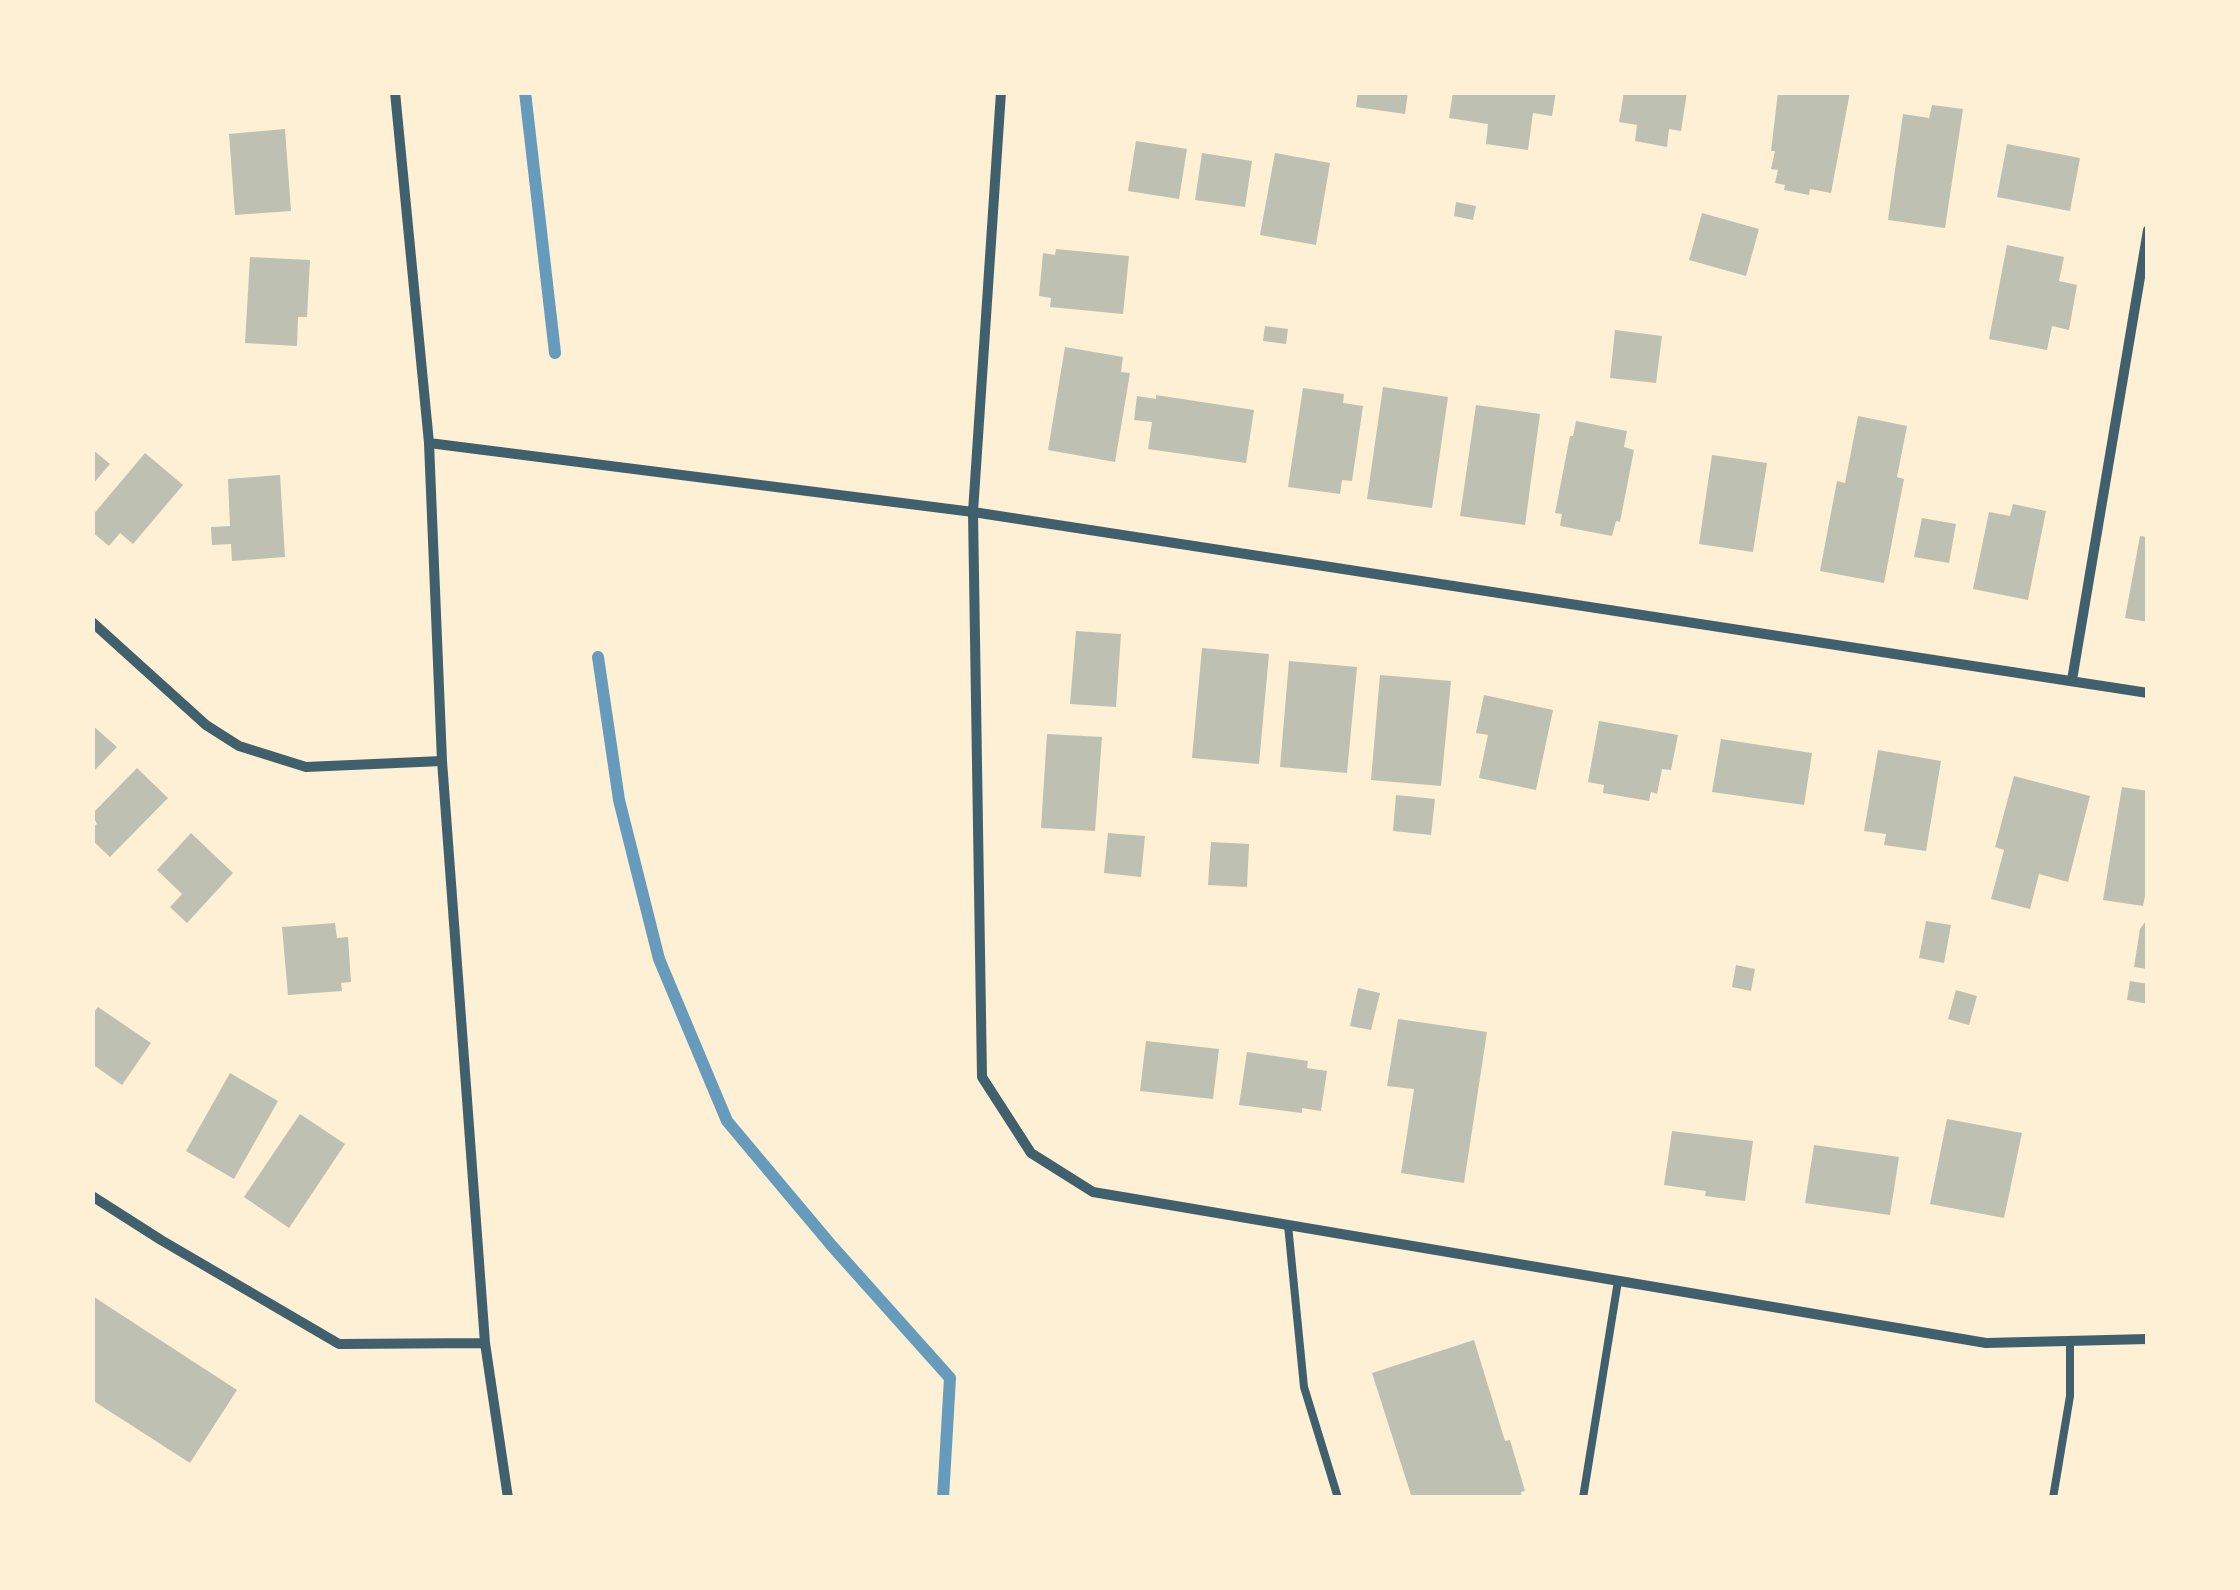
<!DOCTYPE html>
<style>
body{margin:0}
#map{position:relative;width:2240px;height:1590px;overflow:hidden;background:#fdf0d5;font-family:"Titillium Web",sans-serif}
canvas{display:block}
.frame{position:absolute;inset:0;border:95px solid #fdf0d5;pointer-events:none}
</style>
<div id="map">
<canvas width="2240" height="1590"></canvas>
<div class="frame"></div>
</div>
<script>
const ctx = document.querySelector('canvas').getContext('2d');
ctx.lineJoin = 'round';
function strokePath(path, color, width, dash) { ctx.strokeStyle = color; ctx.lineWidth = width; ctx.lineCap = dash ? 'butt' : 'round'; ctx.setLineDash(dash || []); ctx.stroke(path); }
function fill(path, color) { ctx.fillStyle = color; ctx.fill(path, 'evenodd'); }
strokePath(new Path2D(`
 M525,92l30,261
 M598,657l21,143 40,159 68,162 105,125 118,132 -7,120`), '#669bbc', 12);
fill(new Path2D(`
 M1358,92h50l-3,22 -49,-7z
 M1453,92h103l-4,24 -19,-3 -5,37 -42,-6 2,-20 -39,-6z
 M1624,92h63l-6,39 -12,-2 -2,18 -32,-6 2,-16 -18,-3z
 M1778,92h72l-19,101 -21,-4 -1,6 -25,-5 1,-5 -10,-2 3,-13 -7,-1 4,-18h-4z
 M1932,105l31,4 -18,119 -57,-8 15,-106 26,4z
 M285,129l6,82 -56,4 -6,-81z
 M1136,141l51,8 -8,50 -51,-8z
 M2007,144l73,14 -10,53 -73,-14z
 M1202,153l50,8 -7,46 -50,-7z
 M1275,153l55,10 -14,82 -56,-10z
 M1456,202l20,4 -3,14 -19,-4z
 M1702,213l57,16 -13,47 -57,-16z
 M2007,245l57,12 -5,24 18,4 -8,45 -17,-4 -5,24 -58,-11z
 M1056,249l73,7 -6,58 -73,-7 1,-9 -12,-2 4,-43 12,2z
 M250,257l60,3 -3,57h-9l-1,29 -52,-3z
 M1265,326l23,3 -2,15 -23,-3z
 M1615,330l47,6 -6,47 -46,-5z
 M1065,347l58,10 -2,15 9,1 -15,89 -67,-12z
 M1383,387l65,10 -16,111 -65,-9z
 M1303,388l41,6 -1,9 20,3 -11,75 -10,-1 -2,14 -52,-7z
 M1156,395l98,15 -8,53 -98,-14 4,-27 -18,-2 3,-24 19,3z
 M1476,405l64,9 -15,111 -65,-9z
 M1858,416l49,10 -10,51 7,2 -20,104 -64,-12 17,-90 8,2z
 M1576,421l51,10 -3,16 10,3 -14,72 -4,-1 -4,15 -52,-10 2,-12 -7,-1 15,-77h3z
 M92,449l18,15 -18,21z
 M145,453l38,32 -50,59 -13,-11 -11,13 -17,-14v-16z
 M1712,455l55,8 -14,89 -54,-8z
 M280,475l5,82 -53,4 -1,-17 -19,1 -1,-18 19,-1 -2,-47z
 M2013,504l33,7 -18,89 -55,-11 16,-77 21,4z
 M1922,518l34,6 -7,39 -35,-6z
 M2140,536l8,1v85l-23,-4z
 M1076,631l45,3 -5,73 -46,-3z
 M1202,648l67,6 -10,110 -67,-6z
 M1289,661l68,6 -10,106 -67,-6z
 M1380,675l71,6 -10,105 -70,-6z
 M1484,695l69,15 -17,80 -57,-12 9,-43 -12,-2z
 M1599,721l79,14 -7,35 -9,-1 -5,25 -6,-2 -2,9 -46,-8 1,-8 -16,-3z
 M92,725l25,22 -25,26z
 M1047,734l55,3 -7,94 -54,-3z
 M1721,739l91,14 -8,52 -92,-13z
 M1878,750l63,11 -15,90 -42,-6 2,-11 -22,-3z
 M137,768l31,30 -58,59 -18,-17v-12l5,-4 -5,-10z
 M2014,776l76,20 -22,86 -29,-8 -9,35 -39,-10 13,-49 -9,-3z
 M2122,787l26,4v90l-5,25 -40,-6z
 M1396,795l39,4 -4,36 -38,-4z
 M191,833l42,40 -46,50 -17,-16 12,-13 -25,-24z
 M1108,833l37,3 -4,41 -37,-4z
 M1211,842l38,2 -2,43 -39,-2z
 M2148,918v51l-14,-2 6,-38z
 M1926,921l25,4 -7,38 -25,-5z
 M335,923l2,15 11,-1 3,45 -10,1 1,8 -54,4 -6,-68z
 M1736,965l19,4 -4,22 -19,-4z
 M2130,981l18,3v20l-21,-4z
 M1358,988l22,5 -9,37 -21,-4z
 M1956,990l21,6 -8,29 -21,-6z
 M98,1007l53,36 -29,42 -30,-21v-49z
 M1398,1019l89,13 -23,151 -63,-10 13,-84 -27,-3z
 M1146,1041l73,8 -6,50 -73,-8z
 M1247,1052l61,9 -1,7 20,3 -6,40 -19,-3v5l-63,-8z
 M230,1073l48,28 -44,78 -48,-28z
 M300,1114l45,30 -56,84 -45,-31z
 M1947,1119l75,14 -18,85 -74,-14z
 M1672,1131l81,10 -8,60 -40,-5 1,-5 -42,-6z
 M1814,1145l85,12 -9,58 -85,-12z
 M94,1297l143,93 -47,73 -98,-63z
 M1474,1340l31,101 5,-1 15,51 -4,1 1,6h-110l-40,-125z`), '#bec0b2');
strokePath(new Path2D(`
 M1288,1225l16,162 34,111
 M1583,1498l35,-217
 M2053,1498l17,-102v-55`), '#3f606c', 8);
strokePath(new Path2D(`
 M395,92l34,351 13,318 43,582 23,155
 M1001,92l-28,420 9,565 49,76 62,39 893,151 162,-4
 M429,443l544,69 1175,181
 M92,622l114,103 33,21 67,21 136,-6
 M2072,680l76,-450
 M92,1196l69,44 178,104 146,-1`), '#3f606c', 10);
</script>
